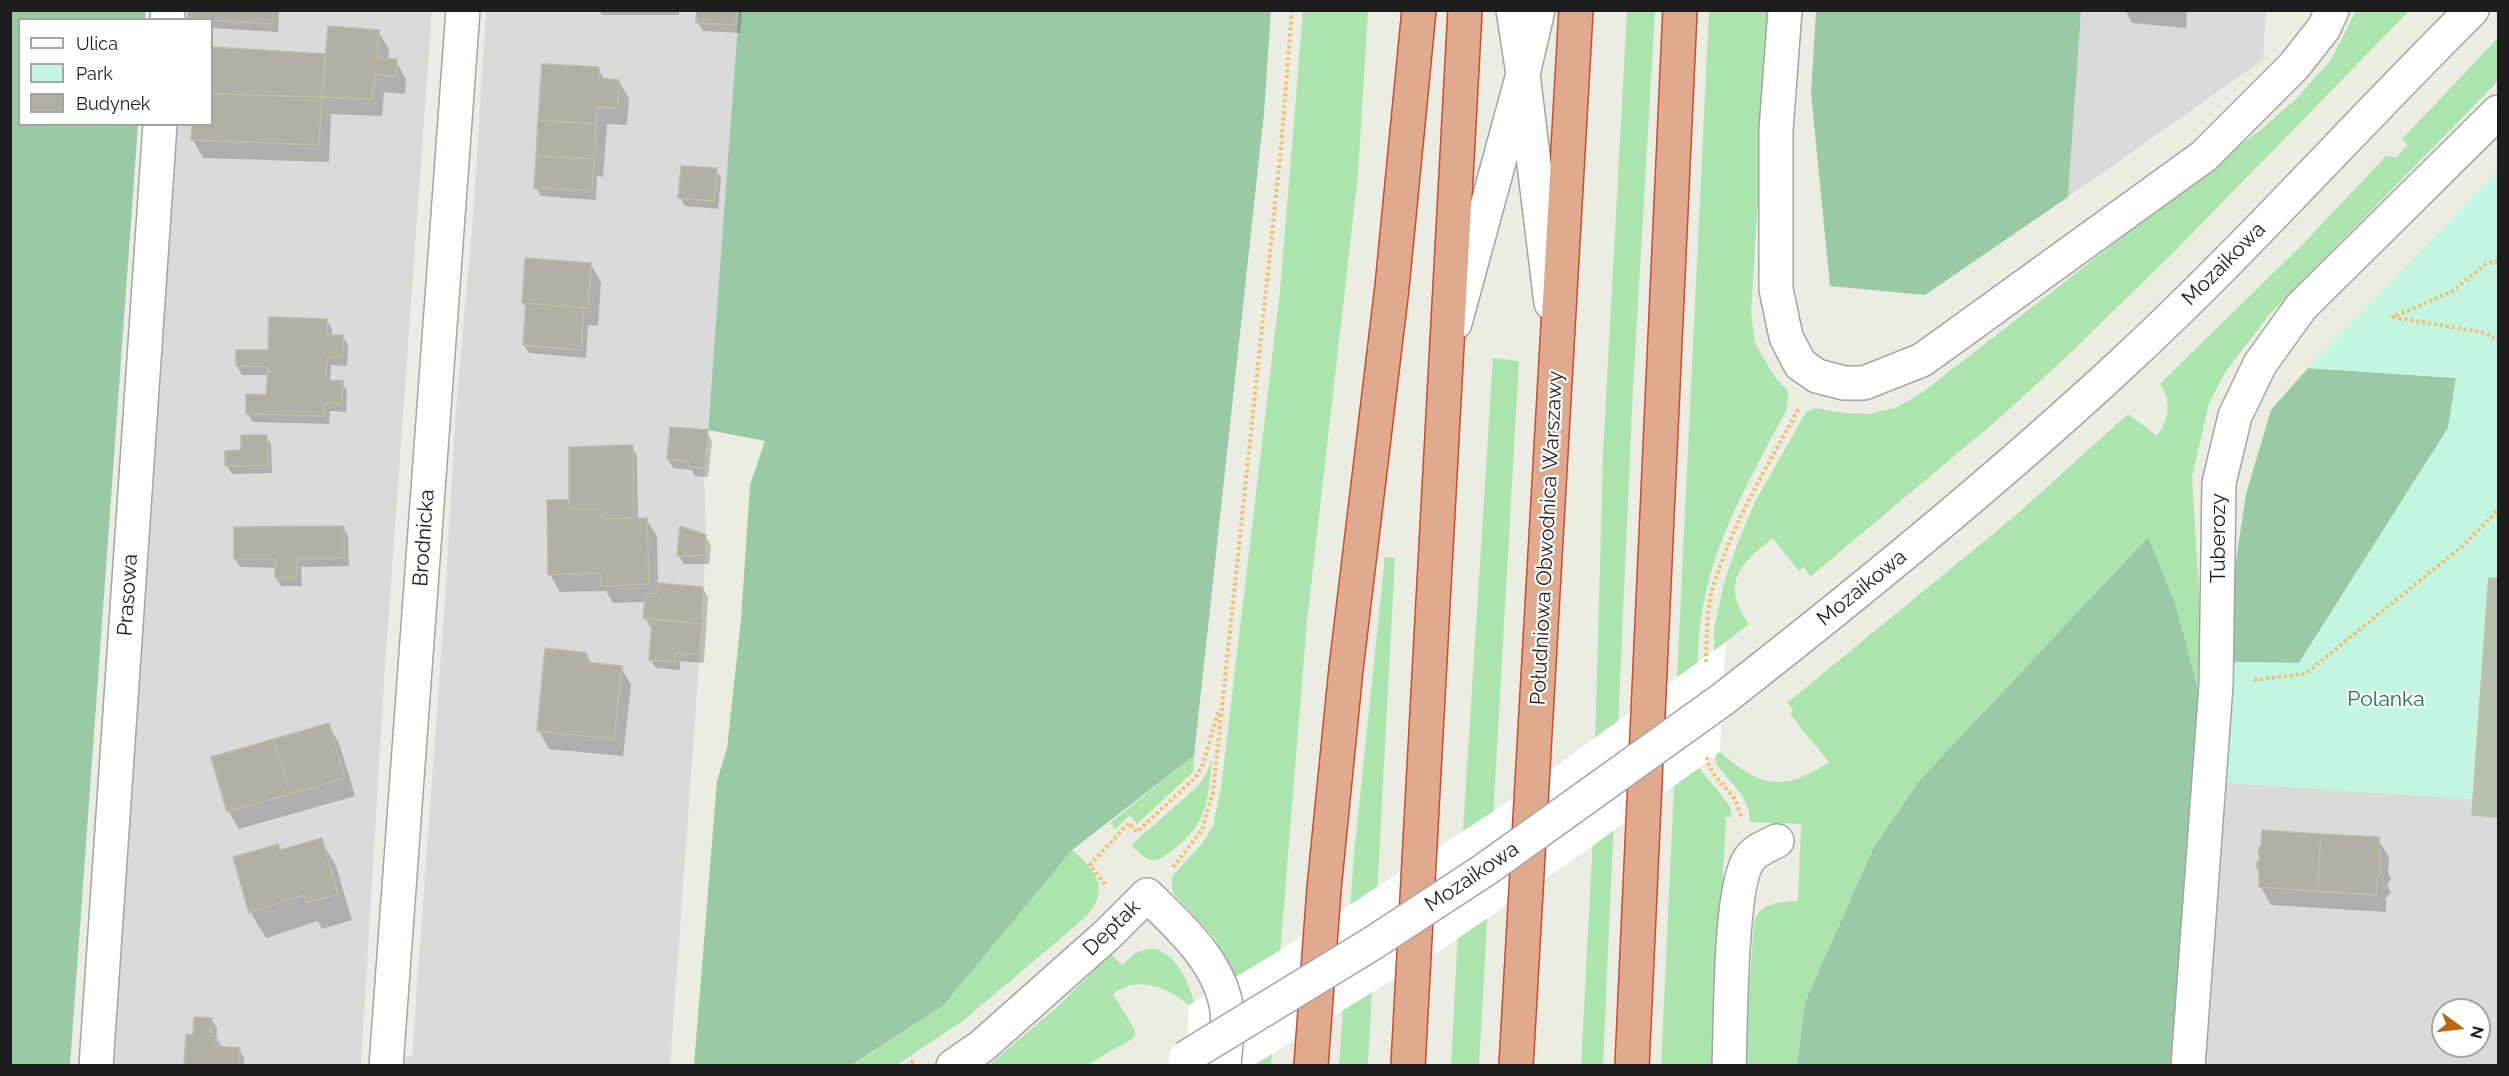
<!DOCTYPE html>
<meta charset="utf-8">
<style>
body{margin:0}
#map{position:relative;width:2509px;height:1076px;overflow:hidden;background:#ebede3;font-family:Raleway,sans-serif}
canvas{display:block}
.frame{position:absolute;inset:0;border:12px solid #1d1d1d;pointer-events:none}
.legend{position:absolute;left:18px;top:18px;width:195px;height:108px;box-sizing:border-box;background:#fff;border:2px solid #a5a5a5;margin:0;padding:8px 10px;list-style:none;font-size:18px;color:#1d1d1d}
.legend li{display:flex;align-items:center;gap:12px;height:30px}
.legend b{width:30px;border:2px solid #a5a5a5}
.north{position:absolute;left:2431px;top:998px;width:60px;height:60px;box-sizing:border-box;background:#fff;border:2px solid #a5a5a5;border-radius:50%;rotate:105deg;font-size:16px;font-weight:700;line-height:24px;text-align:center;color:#1d1d1d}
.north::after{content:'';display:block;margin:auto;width:21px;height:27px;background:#bd680c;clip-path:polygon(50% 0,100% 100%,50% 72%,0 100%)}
</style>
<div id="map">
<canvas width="2509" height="1076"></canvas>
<div class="frame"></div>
<ul class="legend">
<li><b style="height:8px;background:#fff"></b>Ulica</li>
<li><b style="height:16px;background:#c2f6e1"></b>Park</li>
<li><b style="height:16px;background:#afafa3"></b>Budynek</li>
</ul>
<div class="north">N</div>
</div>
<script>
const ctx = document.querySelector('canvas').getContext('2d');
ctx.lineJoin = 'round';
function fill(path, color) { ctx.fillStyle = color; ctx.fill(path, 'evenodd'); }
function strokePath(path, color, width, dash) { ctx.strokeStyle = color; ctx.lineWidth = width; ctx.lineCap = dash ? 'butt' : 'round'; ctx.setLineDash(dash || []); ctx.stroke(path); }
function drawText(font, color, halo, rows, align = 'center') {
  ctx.font = font + ' Raleway,sans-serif'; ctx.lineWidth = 4.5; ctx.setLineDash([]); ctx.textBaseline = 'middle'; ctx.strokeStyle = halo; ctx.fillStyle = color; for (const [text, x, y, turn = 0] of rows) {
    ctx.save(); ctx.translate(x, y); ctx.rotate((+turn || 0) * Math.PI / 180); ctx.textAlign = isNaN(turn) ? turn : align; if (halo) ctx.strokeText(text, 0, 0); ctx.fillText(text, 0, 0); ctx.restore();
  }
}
fill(new Path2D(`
 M188,11h244l-48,671 -23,383 -252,1 43,-630 26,-311 34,-1v-104l-25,-1z
 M486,11h253l-15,220 -20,237 2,67 -4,89 -32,441 -269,1 1,-10h10l33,-457 11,-190 17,-192z
 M2081,11h185l-3,49 -195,137z
 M2215,782l256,17v17l27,2v247l-301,1zM2443,1010h36v36h-36z`), '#dbdada');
fill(new Path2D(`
 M2488,577l10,1v240l-27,-2z`), '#b8c1af');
fill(new Path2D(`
 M1303,11h65l-10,164 -51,446 -36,444h-28l-7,-86 -20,-39 -42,-46 -2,-6v-12l29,-31 12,-19 8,-38 59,-497z
 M1627,11h28l-22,378 -30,676 -22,1 11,-211 11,-402z
 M1709,11h61l-19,301 4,31 19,33 14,15 -1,18c-44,83 -89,156 -89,253l-21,15z
 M2356,11h53l-238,244 -105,102 -63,58 -193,162 -6,-10 -5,4 -26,-33c-33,26 -53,45 -24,86l-23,18 -6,110c41,35 62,41 109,10l-39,-48 3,-4 -6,-7 228,-187 113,-102 29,22c12,-17 15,-34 3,-52l145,-142 81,-86 11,1 11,-12 -6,-6 96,-101v43l-229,234 -43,56 -17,32 -17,74 8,134v84l-25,-92 -27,-66 -229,244 -46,68 -68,153 -8,63h-53l10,-143c7,-20 26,-20 44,-21l3,-77 -51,-2 -1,-12 -7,-15 -26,-31 -2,-135 10,-46 14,-41 17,-40 51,-90 9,-4 28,5 26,1 29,-7 25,-15 341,-265 32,-28 35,-39z
 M1493,358l26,3 -40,704 -28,1 12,-236z
 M1385,557l10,1 -27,507 -29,1 15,-212z
 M1194,756l-1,16 -56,52 -7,-9 -15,14 -5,-6z
 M1212,760c-5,41 -3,62 -39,90 -20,16 -24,12 -42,-5l66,-58 8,-11z
 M1699,768l31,38 2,11h-6l-13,248 -52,1 13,-280z
 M1072,850c24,21 38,38 15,66l-123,104 -67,45 -45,1 91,-60z
 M1152,948c25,6 35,31 42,54l-5,3c-23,-18 -51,-30 -76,-11l22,36v7l-48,28 -99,1 68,-58 55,-54 11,11 14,-12z`), '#abe5ad');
fill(new Path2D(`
 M10,11h136l-1,8 -125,1v104l118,1 -68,940h-59z
 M739,11h532l-7,102 -70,643 -122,94 -129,156 -91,59h-158l23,-284 10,-33 14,-128 9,-135 15,-44 -57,-11z
 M1816,11h265l-13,186 -143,98 -95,-9 -19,-193z
 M2308,368l148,10 -8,50 -149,235 -73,-1 4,-61 16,-107 25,-84z
 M2148,537l27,66 25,92 -24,370 -379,1 8,-64 68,-153 46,-68z`), '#9acaa5');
fill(new Path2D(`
 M2498,171v407l-10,-1 -17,222 -256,-17 11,-120 73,1 149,-235 8,-50 -148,-10z`), '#c2f6e1');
fill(new Path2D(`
 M1726,642l-6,110 -133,98 -143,98 -190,117 -69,1 4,-61 90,-54 224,-146z`), '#fff');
fill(new Path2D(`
 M189,10h90l-1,22 -66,-4v-8h-23z
 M599,10h80v5h-77z
 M700,10h42l-2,23 -37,-2 -5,-8z
 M2125,10h62l-1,18 -54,-5z
 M378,31l11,18 -1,11 8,1 10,18 -1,15 -21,-2 -2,24 -51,-2 -2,48 -126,-4 -10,-18 19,-16v-76l115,8z
 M598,69l7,11 14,1 10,18 -2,26 -20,-1 -4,53 -6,-1 -1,24 -55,-4 -5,-8z
 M716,170l5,8 -3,31 -33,-3 -5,-9z
 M591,265l10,17 -3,44 -10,-1 -2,33 -57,-5 -5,-8 3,-35 -4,-7z
 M326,320l6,9v8h11l5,8 -1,21 -16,-1 -1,17h12l5,9 -1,21 -16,-1 -1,13 -76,-2 -5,-8 20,-18 1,-21h-27l-5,-9 32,-14z
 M707,432l5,9 -4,36 -13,-1 -3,-6 -19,-2 -5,-9z
 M266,436l5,9 1,28 -40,1 -5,-8 16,-15z
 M632,447l5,9 1,64h9l10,17 1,47 45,4 5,9 -4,66 -24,-2v9l-24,-2 -6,-9 3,-32h-3l-5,-9 1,-16 -33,1 -7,-12 -46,1 -10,-18 21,-73z
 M343,527l5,9 1,30 -48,1 1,19h-21l-5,-8v-10l-36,-1 -5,-8z
 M705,536l6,9 -2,19h-25l-5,-8z
 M586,654l6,10 29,3 10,18 -8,71 -74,-7 -10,-18z
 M329,725l10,18 16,53 -116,33 -10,-17z
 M2378,839l11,18 -1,15 3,7 -4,6 4,7 -5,6v14l-115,-7 -10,-18z
 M321,840l15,26 16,54 -30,9 -4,-8 -52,17 -15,-25 -16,-55 46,-7z
 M211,1019l6,9 -1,9 5,9 18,4 5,8v8h-58l8,-30z`), '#0003');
const building = new Path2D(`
 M188,10h86l-1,14 -86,-5z
 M697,10h40l-1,15 -40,-2z
 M328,26l51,4 -2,28 20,1 -2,18 -20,-3 -3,25 -50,-2z
 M212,47l114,7 -4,43 -110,-3z
 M542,64l57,3v11l20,2 -1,28 -20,-1 -2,17 -58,-4z
 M212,94l110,3 -3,48 -128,-5 1,-16h20z
 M538,120l58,4 -2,35 -58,-3z
 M536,156l58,3 -2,32 -58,-3z
 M681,166l36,2 -3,33 -36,-3z
 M525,258l66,5 -3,45 -66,-5z
 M526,303l58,5 -3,42 -58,-5z
 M269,317l58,2v16h16v22h-16l-1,23 17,1 -1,22h-17v13l-79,-2v-20l20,1 2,-28 -32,-1v-16h32z
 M670,427l38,3 -4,38 -15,-1v-5l-22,-3z
 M241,435h26l1,30 -43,1v-15l16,-1z
 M633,445l1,73 -32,1v-10h-33v-62z
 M547,500h23l-1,9h33v10l45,-1 2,66 -48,2v-13l-53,2z
 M344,526v32h-47v20h-22v-19h-41v-32z
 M680,526l26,9 -1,20 -28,1z
 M658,583l45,4 -1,37 -59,-6 3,-25 11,1z
 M652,619l50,5 -3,31 -23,-2 -1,9 -26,-2z
 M545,648l42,5v9l35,4 -8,73 -77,-8z
 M329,723l16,55 -55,16 -16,-55z
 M274,739l16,55 -63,18 -16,-55z
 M2262,830l59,4 -4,57 -58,-4v-15l-3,-7 4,-7 -2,-6 3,-7z
 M2321,834l58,3v16l3,7 -4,6 3,7 -4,6 -1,16 -59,-4z
 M322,838l16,56 -32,9 -2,-8 -55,18 -16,-56 45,-13 2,6z
 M194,1017l18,1 -1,18h6l-1,10 24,2 -1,18h-55l2,-32 7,1z`);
fill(building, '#afafa3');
strokePath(building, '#bebda6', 1.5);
const minor = new Path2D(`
 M1513,10l10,64 28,229
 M1785,10l-9,120v159l10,48 14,27 17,12 27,7h20l58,-23 282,-204 90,-90 30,-38 8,-18
 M167,20l1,-10
 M1455,323l68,-249 15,-64
 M1723,699c137,-107 272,-217 400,-336 121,-112 231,-236 349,-353
 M96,1066l64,-942
 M386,1066l77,-1056
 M953,1066l29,-20 126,-112 39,-39c33,32 73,67 80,115 2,17 -2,38 -3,56
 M1729,1066c2,-40 0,-182 21,-208 6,-8 17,-12 27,-17
 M2188,1066l28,-381 3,-202 16,-67 25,-52 41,-57 197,-195`);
const highway = new Path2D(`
 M1311,1066l13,-177 22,-220 46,-382 27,-277
 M1408,1066l57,-1056
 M1516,1066l60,-1056
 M1632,1066l48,-1056`);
strokePath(minor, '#a4a4a4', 36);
strokePath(highway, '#cd4a2e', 36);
strokePath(new Path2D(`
 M2498,261l-12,3 -33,27 -60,26 93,16 12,8
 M1706,662c1,-25 0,-54 8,-78 19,-62 54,-119 85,-176
 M2254,680l51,-6 160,-130 33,-34
 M1707,757c2,17 17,27 27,41 3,5 5,13 7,18
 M1173,867l29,-37 11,-38 68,-644 11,-138
 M1105,884l-15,-19 39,-42 8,9 59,-55 7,-13 16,-55
 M906,1066l10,-7`), '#f1c070', 4, [3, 3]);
strokePath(minor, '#fff', 33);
strokePath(highway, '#e0aa8f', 33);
const minorBridge = new Path2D(`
 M1185,1058l188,-115 113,-74 237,-170`);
strokePath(minorBridge, '#a4a4a4', 36, []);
strokePath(minorBridge, '#fff', 33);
drawText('21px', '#1d1d1d', '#fff', [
 ["Mozaikowa",2224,264,-45],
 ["Brodnicka",424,538,-86],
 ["Południowa Obwodnica Warszawy",1547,538,-87],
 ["Tuberozy",2219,538,-90],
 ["Mozaikowa",1862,588,-39],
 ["Prasowa",128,595,-86],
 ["Mozaikowa",1472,877,-34],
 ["Deptak",1112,928,-44]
]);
drawText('21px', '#12734c', '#fff', [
 ["Polanka",2386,700]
]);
</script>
